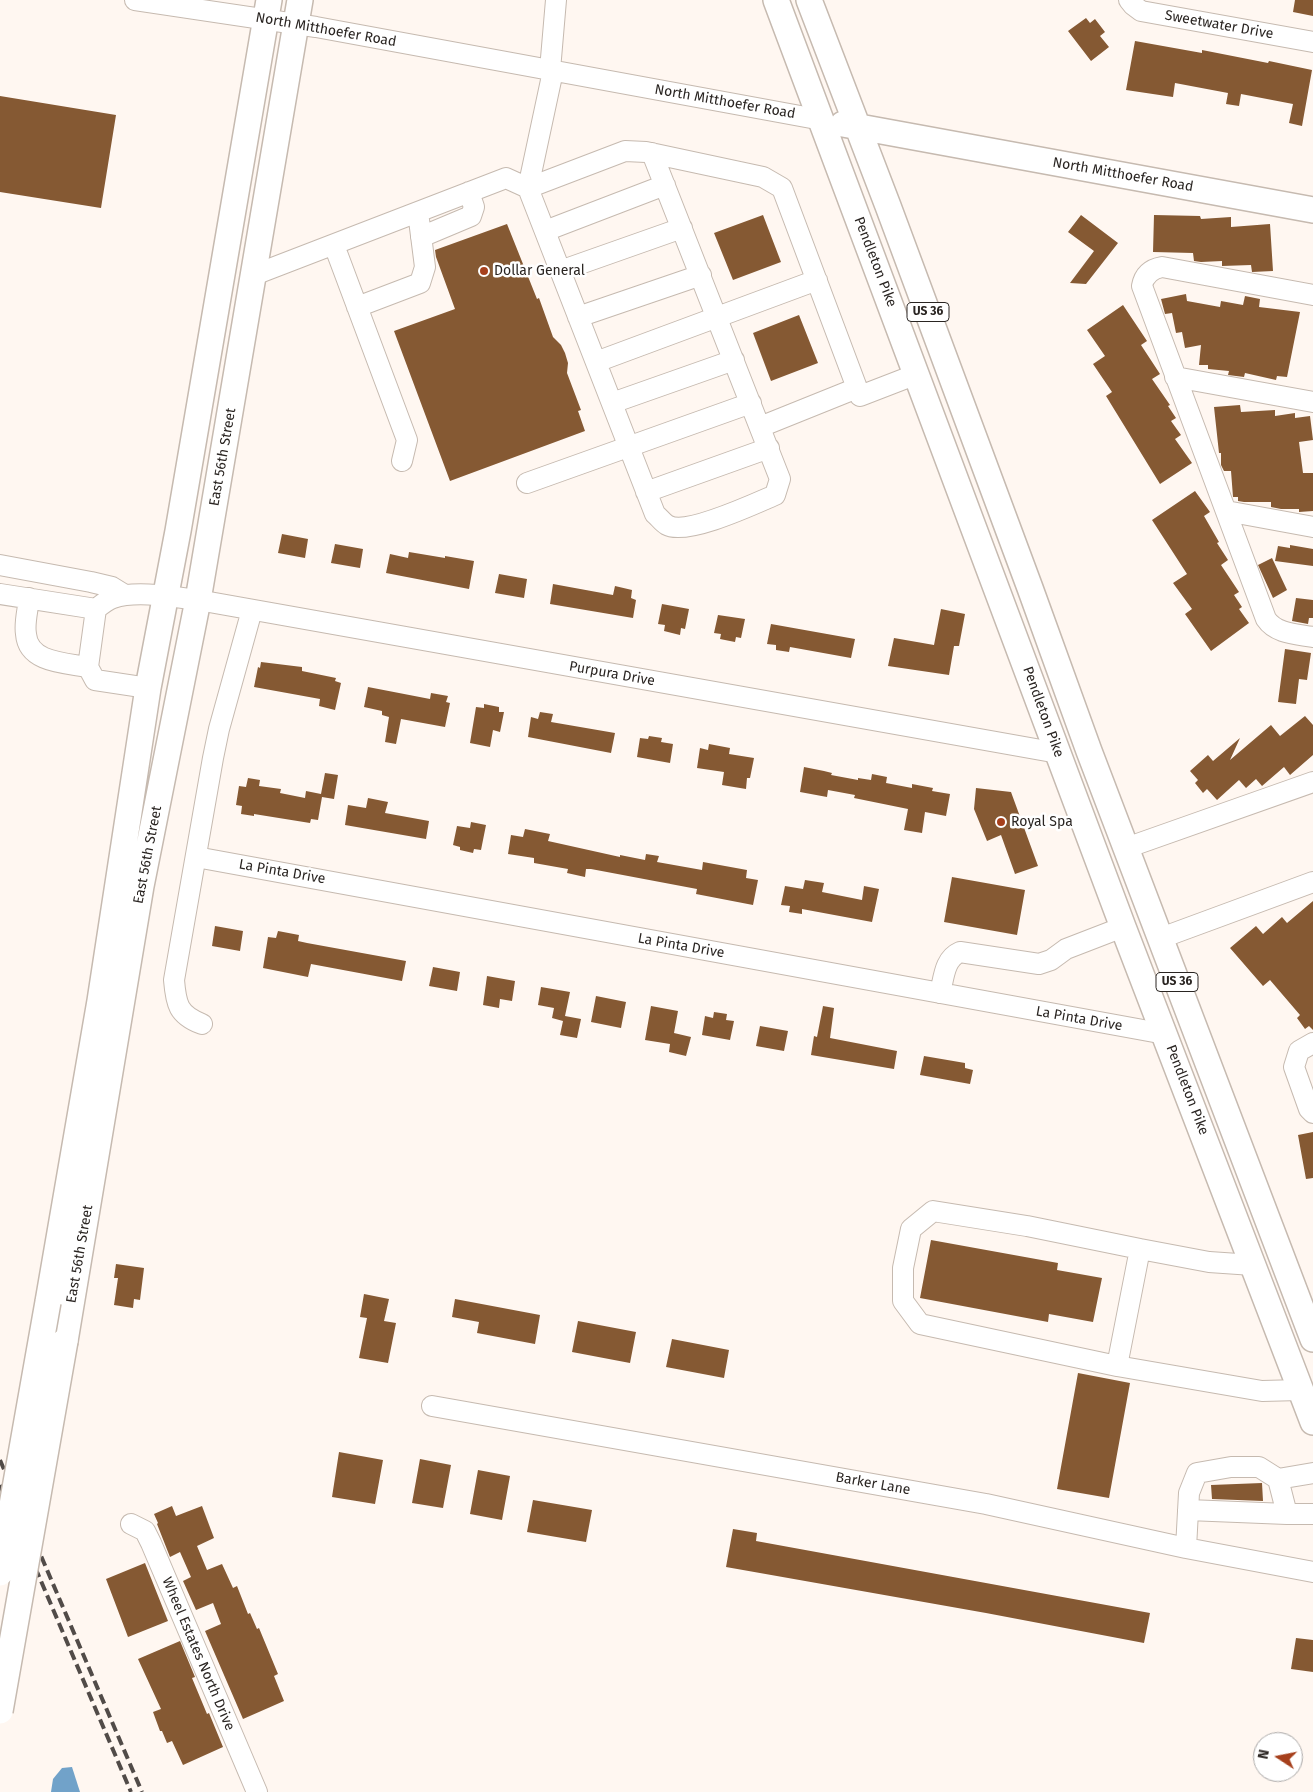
<!DOCTYPE html>
<style>
body{margin:0}
#map{position:relative;width:1313px;height:1792px;overflow:hidden;background:#fff7f1;font-family:"Fira Sans",sans-serif}
canvas{display:block}
.north{position:absolute;left:1253px;top:1732px;width:50px;height:50px;box-sizing:border-box;background:#fff;border:1px solid #aaa8a7;border-radius:50%;rotate:281deg;font-size:14px;font-weight:700;line-height:20px;text-align:center;color:#2a2522}
.north::after{content:'';display:block;margin:auto;width:18px;height:22px;background:#a6401c;clip-path:polygon(50% 0,100% 100%,50% 72%,0 100%)}
</style>
<div id="map">
<canvas width="1313" height="1792"></canvas>
<div class="north">N</div>
</div>
<script>
const ctx = document.querySelector('canvas').getContext('2d');
ctx.lineJoin = 'round';
function fill(path, color) { ctx.fillStyle = color; ctx.fill(path, 'evenodd'); }
function strokePath(path, color, width, dash) { ctx.strokeStyle = color; ctx.lineWidth = width; ctx.lineCap = dash ? 'butt' : 'round'; ctx.setLineDash(dash || []); ctx.stroke(path); }
function drawText(font, color, halo, rows, align = 'center') {
  ctx.font = font + ' "Fira Sans",sans-serif'; ctx.lineWidth = 5; ctx.setLineDash([]); ctx.textBaseline = 'middle'; ctx.strokeStyle = halo; ctx.fillStyle = color; for (const [text, x, y, turn = 0] of rows) {
    ctx.save(); ctx.translate(x, y); ctx.rotate((+turn || 0) * Math.PI / 180); ctx.textAlign = isNaN(turn) ? turn : align; if (halo) ctx.strokeText(text, 0, 0); ctx.fillText(text, 0, 0); ctx.restore();
  }
}
fill(new Path2D(`
 M72,1767l8,25h-29l2,-13 9,-11z`), '#71a2c9');
fill(new Path2D(`
 M1295,0h18v16l-20,-4z
 M1086,18l4,5 5,-4 10,13 -5,4 9,11 -18,14 -23,-30z
 M1135,41l67,12v-3l66,13 1,-2 43,9 -10,56 -13,-3 4,-19 -52,-10 -2,12 -13,-2 2,-11 -53,-10 -2,14 -47,-7z
 M0,96l116,19 -15,93 -101,-16z
 M763,215l18,47 -48,18 -19,-47z
 M1081,215l37,28 -32,41 -16,-1 24,-32 -26,-19z
 M1154,215l46,1 1,3 30,-2v10l39,-3 3,47 -21,1 -1,-7 -29,1v-5l-21,1 -7,-1 -1,-8 -40,-1z
 M507,224l30,75 2,-1 14,39 8,8 4,8 3,10 -1,10 14,37 -3,1 7,20 -135,50 -56,-150 61,-22 -19,-52 -1,-7z
 M1186,294l1,7 33,6 1,-6 22,4 2,-9 15,3 -1,8 41,5 -13,65 -10,-1 -1,4 -31,-7 -1,4 -16,-2 1,-4 -21,-2v-4h-9l2,-20 -16,3 -3,-16 -6,1 -4,-20 -7,1 -4,-15z
 M1123,305l24,36 -6,4 19,29 -8,5 18,26 -2,1 8,12 -5,3 10,14 -6,4 17,24 -32,21 -54,-88 6,-4 -19,-28 12,-8 -18,-26z
 M799,315l19,48 -47,18 -18,-48z
 M1240,405l1,7 34,-2v6l20,-3v5l15,-2 3,24 -14,2 4,31h10v38l-14,1v-3h-18l-10,-2v-5h-27l-6,-1v-4h-5l-2,-26h-7l-3,-6v-12h-2l-5,-46z
 M1195,491l15,21 -6,4 15,26 -2,1 11,17 -7,5 18,27 -5,3 8,12 -3,2 10,14 -38,28 -26,-37 7,-5 -19,-26 14,-9 -35,-54z
 M282,534l26,5 -3,19 -27,-5z
 M335,544l28,5 -3,19 -29,-5z
 M1290,545l23,4v17l-38,-5 3,-15 12,2z
 M409,552l36,6v-2l29,5 -5,28 -83,-16 4,-19 18,4z
 M1272,558l15,32 -14,8 -15,-33z
 M499,574l28,5 -3,19 -29,-5z
 M553,584l60,11 2,-9 17,4 -1,8 5,2 -3,18 -83,-14z
 M1296,598l17,2v18h-4l-1,6 -16,-3z
 M662,604l27,5 -4,20 -4,-1 -1,7 -16,-4 1,-6 -7,-1z
 M941,609l24,5 -6,32h-5l-5,29 -61,-9 6,-28 40,7z
 M718,615l27,4 -4,19 -5,-1 -1,5 -15,-3 1,-5 -7,-1z
 M771,624l84,15 -4,19 -61,-11 -1,5 -13,-2v-5l-9,-1z
 M1285,649l26,4 -4,27 -8,-1 -3,25 -18,-2z
 M261,662l41,5v4l34,7 -1,3 6,2 -6,27 -16,-4 1,-7 -66,-12 4,-20 2,1z
 M368,687l62,12 1,-6 17,3 -2,6 4,1 -5,24 -44,-8 -5,25 -11,-2 4,-25 -7,-2v-4l-18,-4z
 M484,704l15,3v5h5l-4,20 -7,-2 -3,17 -20,-4 6,-36 8,1z
 M540,712l13,2 -2,8 64,11 -4,20 -83,-16 3,-20 7,2z
 M1305,716l8,9v30l-23,20 -6,-8 -22,19 -6,-7 -10,9 -7,-8 -22,20 -10,-11 -4,4 -8,-10 3,-3 -8,-9 18,-16 5,6 27,-23 -10,22 41,-35 9,11z
 M649,736l13,2 -1,4 12,2 -3,19 -33,-6 3,-19 8,1z
 M709,744l21,4 -1,6 25,4 -4,20h-3l-1,11 -24,-4 2,-13 -27,-4 3,-20 8,2z
 M804,767l20,4 8,2 -1,2 27,5v-2l13,2 1,-6 15,3 -1,6 26,5v-4l21,4 -1,3 18,3 -4,22 -21,-4 -3,21 -18,-3 4,-21 -54,-11 1,-3 -27,-5 -1,7 -27,-5z
 M325,773l13,2 -4,24 -12,-2 -4,23 -7,-1 -1,4 -56,-9v2l-13,-2 1,-8 -6,-1 3,-19 7,1 2,-9 12,2 -1,6 22,3 -1,4 25,5 1,-7 15,3z
 M976,788l35,4 27,74 -23,8 -14,-39 -14,6 -13,-32z
 M368,798l20,4 -3,11 44,8 -3,18 -81,-14 3,-20 18,3z
 M471,822l15,3 -5,25 -7,-1 -1,4 -13,-3v-3l-7,-2 4,-19 13,2z
 M525,829l25,5 -2,7 72,16v-2l25,5 1,-6 13,2 -2,6 45,8 1,-8 44,8 -1,8 12,2 -5,25 -57,-11 1,-5 -106,-20h-5l-1,8 -18,-4 1,-4 -34,-6v-5l-26,-4 3,-19 12,2z
 M952,877l73,13 -8,45 -73,-13z
 M805,880l19,3 -2,9 40,8 2,-14 15,3 -7,33 -70,-13v5l-13,-2 1,-6 -9,-1 4,-19 18,3z
 M1313,901v129l-4,-4 -4,3 -8,-11 3,-3 -30,-35 -7,6 -33,-38 26,-22 7,8 19,-17 5,6z
 M215,926l28,5 -3,20 -28,-5z
 M278,931l21,4 -1,6 9,2 99,18 -4,20 -91,-17 -3,13 -45,-9 5,-31 8,1z
 M433,967l27,5 -3,19 -28,-5z
 M487,976l28,5 -3,20 -12,-2 -1,9 -16,-3z
 M541,987l29,5 -5,24 16,3 -4,19 -17,-3 3,-14 -11,-3 2,-10 -16,-3z
 M596,996l30,6 -5,26 -30,-6z
 M651,1006l27,5 -4,22 17,4 -5,19 -17,-4 1,-8 -25,-4z
 M823,1006l11,2 -4,30 67,13 -3,18 -83,-14 3,-19 3,1z
 M714,1012l13,2 -1,6 8,1 -4,19 -28,-5 3,-19 8,2z
 M760,1026l28,5 -4,20 -28,-5z
 M924,1056l41,7v5l8,2 -3,14 -50,-9z
 M1313,1132v46l-7,1 -8,-44z
 M931,1240l127,23 -1,7 45,8 -9,44 -44,-8 -1,8 -128,-24z
 M116,1264l28,4 -4,32 -6,-1 -1,9 -19,-3 4,-27h-4z
 M364,1294l25,5 -5,22 12,2 -8,40 -29,-5 8,-40 -7,-1z
 M455,1299l85,16 -5,29 -58,-11 2,-11 -27,-5z
 M578,1321l58,11 -6,31 -58,-11z
 M672,1339l57,11 -5,28 -58,-11z
 M1078,1373l52,10 -21,115 -52,-9z
 M339,1452l44,8 -8,44 -43,-7z
 M420,1459l31,6 -8,43 -31,-5z
 M478,1470l32,6 -8,44 -32,-6z
 M1262,1483l1,18 -51,-2 -1,-14z
 M533,1500l59,10 -6,32 -59,-10z
 M172,1506l4,10 26,-10 12,32 -17,8 10,24 15,-6 11,24 4,-2 11,28 2,-1 7,16 2,-1 19,46 -4,2 10,25 -41,18 -38,-88 16,-7 -8,-21 -17,7 -13,-29 8,-4 -11,-25 -10,5 -13,-33 1,-1 -4,-9z
 M733,1529l24,4 -1,8 394,72 -6,30 -158,-30 -260,-46z
 M145,1563l23,58 -40,16 -22,-58z
 M1296,1638l17,2v32l-22,-3z
 M180,1641l15,36 -3,1 15,36 2,-1 14,34 -40,18 -11,-24 -5,2 -5,-12h-2l-7,-19 8,-3 -23,-50z`), '#855933');
const minor = new Path2D(`
 M135,0l181,27 506,93
 M1129,0l4,5 8,6 172,31
 M550,70l6,-70
 M553,71l-25,117 97,-37 21,1 117,25 19,11 78,208 57,-22
 M545,231l120,-46
 M421,237l50,-21 3,-9 -5,-15
 M334,245l73,195 -5,21
 M560,271l122,-43
 M254,275l252,-97 22,10 127,326c4,3 7,8 12,11 19,11 87,-21 108,-30l5,-16 -128,-326
 M1313,295l-151,-28c-11,2 -18,8 -20,19l124,333c10,15 31,15 47,18
 M357,307l63,-24 5,-16 -7,-55
 M578,317l123,-42
 M596,362l221,-82
 M1175,377l138,25
 M612,403l122,-43
 M760,427l97,-39
 M527,483l224,-80
 M646,492l123,-44
 M1226,511l87,16
 M0,565l91,17 21,5 13,8
 M0,594l96,15
 M29,598c-1,12 -5,25 -3,36 2,29 40,29 62,33
 M148,688l-53,-8 -7,-13 8,-58c5,-4 11,-9 17,-11 23,-8 61,-1 85,2l860,153
 M1126,848l187,-66
 M196,857l969,177
 M1161,938l152,-56
 M940,993c4,-15 4,-34 20,-41l79,12 12,-4 15,-11 57,-22
 M202,1024c-24,-9 -26,-20 -28,-44l39,-222 6,-29 33,-119
 M1313,1043l-14,8 -5,16 15,42 4,4
 M1253,1265l-44,-3 -69,-13 -23,117 145,25 38,-1
 M1117,1366l-197,-42 -17,-23v-33l8,-39 22,-18 94,15 113,23
 M432,1406l554,98 200,44 127,24
 M1278,1479l35,-6
 M1287,1514h26
 M131,1524l14,7 6,12 106,249
 M1186,1548l3,-55 8,-20 34,-6h28l19,12 9,35 -99,-4`);
const major = new Path2D(`
 M776,0l347,927 190,495
 M809,0l79,206 142,382 59,163 224,588
 M843,124l470,86
 M48,1302l52,-301 48,-313 30,-157 91,-531
 M65,1341l76,-455 57,-286 102,-600`);
strokePath(minor, '#c6bab0', 22);
strokePath(major, '#c6bab0', 28);
strokePath(minor, '#fff', 20);
strokePath(major, '#fff', 25);
strokePath(new Path2D(`
 M0,1460l142,332
 M0,1485l131,307`), '#514b48', 4, [10, 5]);
const majorBridge = new Path2D(`
 M0,1573l48,-271
 M0,1711l65,-370`);
strokePath(majorBridge, '#c6bab0', 28, []);
strokePath(majorBridge, '#fff', 25);
for (const [x, y, r, color] of [
 [484,271,5,"#a6401c"],
 [1001,822,5,"#a6401c"]
]) { const dot = new Path2D(); dot.arc(x, y, r, 0, 2 * Math.PI); ctx.fillStyle = color; ctx.fill(dot); strokePath(dot, '#fff', 2); }
for (const [x, y, w] of [
 [928,312,42],
 [1177,982,42]
]) { const box = new Path2D(); box.roundRect(x - w / 2, y - 9.5, w, 19, 4); ctx.fillStyle = '#fff'; ctx.fill(box); strokePath(box, '#2a2522', 1); }
drawText('bold 12px', '#2a2522', null, [
 ["US 36",928,312],
 ["US 36",1177,982]
]);
drawText('14px', '#2a2522', '#fff', [
 ["Sweetwater Drive",1219,25,10],
 ["North Mitthoefer Road",326,30,10],
 ["North Mitthoefer Road",725,102,10],
 ["North Mitthoefer Road",1123,175,10],
 ["Pendleton Pike",875,262,69],
 ["East 56th Street",223,457,-80],
 ["Purpura Drive",612,674,10],
 ["Pendleton Pike",1043,712,70],
 ["East 56th Street",148,855,-79],
 ["La Pinta Drive",282,872,10],
 ["La Pinta Drive",681,946,10],
 ["La Pinta Drive",1079,1019,10],
 ["Pendleton Pike",1187,1090,69],
 ["East 56th Street",80,1254,-80],
 ["Barker Lane",873,1484,10],
 ["Wheel Estates North Drive",198,1654,67]
]);
drawText('14px', '#2a2522', '#fff', [
 ["Dollar General",494,271],
 ["Royal Spa",1011,822]
], 'left');
</script>
